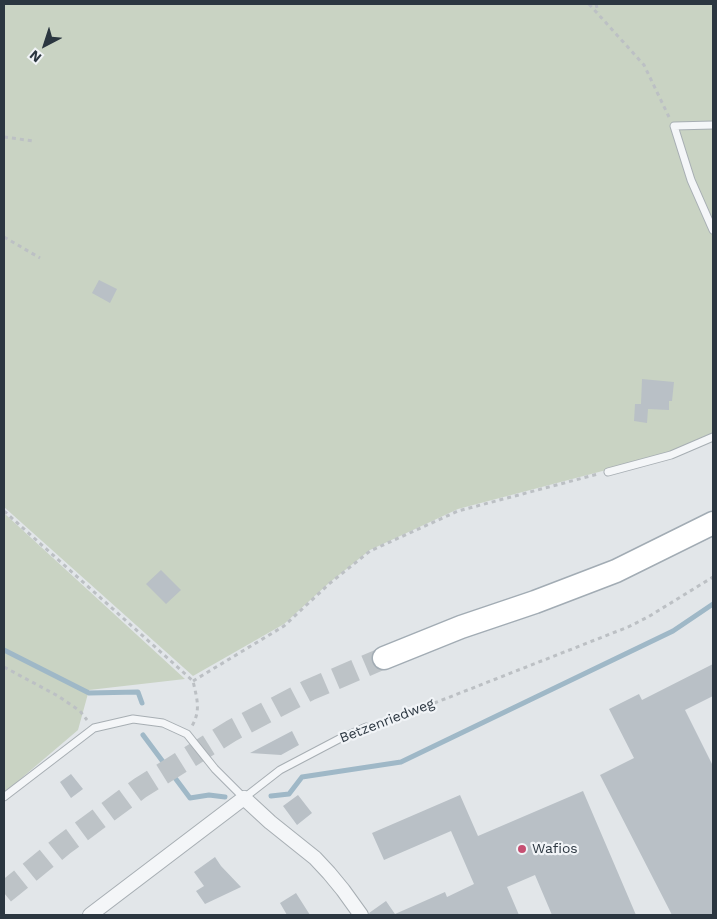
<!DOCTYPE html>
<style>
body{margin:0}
#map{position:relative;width:717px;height:919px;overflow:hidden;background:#e2e6e9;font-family:"Work Sans",sans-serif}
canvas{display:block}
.frame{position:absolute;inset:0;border:5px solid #2b3640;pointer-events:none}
.north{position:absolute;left:20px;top:20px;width:50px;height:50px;-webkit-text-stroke:4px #f1f4f7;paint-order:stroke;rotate:220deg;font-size:14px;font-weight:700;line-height:20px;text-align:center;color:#2b3640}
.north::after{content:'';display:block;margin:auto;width:18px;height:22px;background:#2b3640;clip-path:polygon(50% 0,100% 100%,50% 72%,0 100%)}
</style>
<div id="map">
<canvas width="717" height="919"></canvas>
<div class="frame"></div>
<div class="north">N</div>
</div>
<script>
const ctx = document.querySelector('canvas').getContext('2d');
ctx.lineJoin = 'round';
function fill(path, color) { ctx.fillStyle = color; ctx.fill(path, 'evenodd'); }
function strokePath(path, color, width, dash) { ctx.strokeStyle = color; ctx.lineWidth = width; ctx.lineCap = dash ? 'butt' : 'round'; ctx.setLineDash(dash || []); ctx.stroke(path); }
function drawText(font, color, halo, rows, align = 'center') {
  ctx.font = font + ' "Work Sans",sans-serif'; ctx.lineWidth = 4.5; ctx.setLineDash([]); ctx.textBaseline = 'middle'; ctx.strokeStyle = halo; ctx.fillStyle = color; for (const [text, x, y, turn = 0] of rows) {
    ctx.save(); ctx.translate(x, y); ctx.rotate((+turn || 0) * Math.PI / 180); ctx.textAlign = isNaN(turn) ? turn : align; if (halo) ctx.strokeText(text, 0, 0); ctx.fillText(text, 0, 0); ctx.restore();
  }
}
fill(new Path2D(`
 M4,4h709v431l-42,18 -213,56 -88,41 -41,33 -45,41 -91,52 -189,-169z
 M4,513l181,166 -96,11 -11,40 -74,63z`), '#c9d3c3');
strokePath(new Path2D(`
 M4,650l85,43 49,-1 4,11
 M143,735l47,63 19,-3 16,2
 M271,796l18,-2 13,-17 99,-15 272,-131 40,-27`), '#9fb8c7', 5);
fill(new Path2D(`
 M99,280l18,9 -7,14 -18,-10z
 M642,379l32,3 -2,19h-3v9l-21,-1 -1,14 -13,-2 1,-17h6z
 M161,570l20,20 -15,14 -20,-20z
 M713,664v32l-28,14 28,56v149h-41l-72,-140 34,-17 -25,-49 30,-15 3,6z
 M292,731l7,14 -18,10 -31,-2z
 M71,774l12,15 -12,9 -11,-16z
 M583,791l53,124h-84l-17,-40 -28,12 12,28h-149l-1,-2 17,-12 9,13 50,-22 2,5 27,-13 -23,-53 -67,29 -12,-27 88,-38 18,41z
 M298,795l14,18 -15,12 -14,-19z
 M215,857l6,9 20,21 -36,17 -9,-13 8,-5 -10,-14z
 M296,893l14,22h-23l-7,-12z`), '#b9c0c6');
strokePath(new Path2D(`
 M4,893l59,-48 77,-57 91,-57 78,-41 75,-32`), '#bdc3c7', 22, [22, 11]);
const lane = new Path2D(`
 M713,125l-39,1 17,54 22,50
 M608,472l63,-17 42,-18
 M4,797l90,-69 39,-9 30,4 24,11 28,35 29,29 36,-28 59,-31 27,-12`);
const street = new Path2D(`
 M90,915l154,-117 26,24 45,36 14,15 14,17 18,25`);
const primary = new Path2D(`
 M384,658l77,-31 74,-25 81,-31 97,-48`);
strokePath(lane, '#a7aeb3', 9);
strokePath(street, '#a7aeb3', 16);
strokePath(primary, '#a2acb4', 25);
strokePath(new Path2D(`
 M589,4l55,61 25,52
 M596,4l2,8
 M4,137l30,4
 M4,237l36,21
 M4,511l189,170c4,18 8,29 -1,45
 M4,667l54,29 22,15 7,9
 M193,681l91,-55 45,-42 41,-33 88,-40 140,-37
 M374,725l58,-21 196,-77 20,-10 65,-40`), '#bcc0c4', 3, [4, 4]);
strokePath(lane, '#f4f6f8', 7);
strokePath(street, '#f4f6f8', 14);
strokePath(primary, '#fff', 22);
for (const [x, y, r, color] of [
 [522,849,5,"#c64f72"]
]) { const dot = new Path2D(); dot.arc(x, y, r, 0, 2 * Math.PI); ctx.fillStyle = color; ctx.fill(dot); strokePath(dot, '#f1f4f7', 2); }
drawText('14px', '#2b3640', '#f1f4f7', [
 ["Betzenriedweg",387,721,-21]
]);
drawText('14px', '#2b3640', '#f1f4f7', [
 ["Wafios",532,849]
], 'left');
</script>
